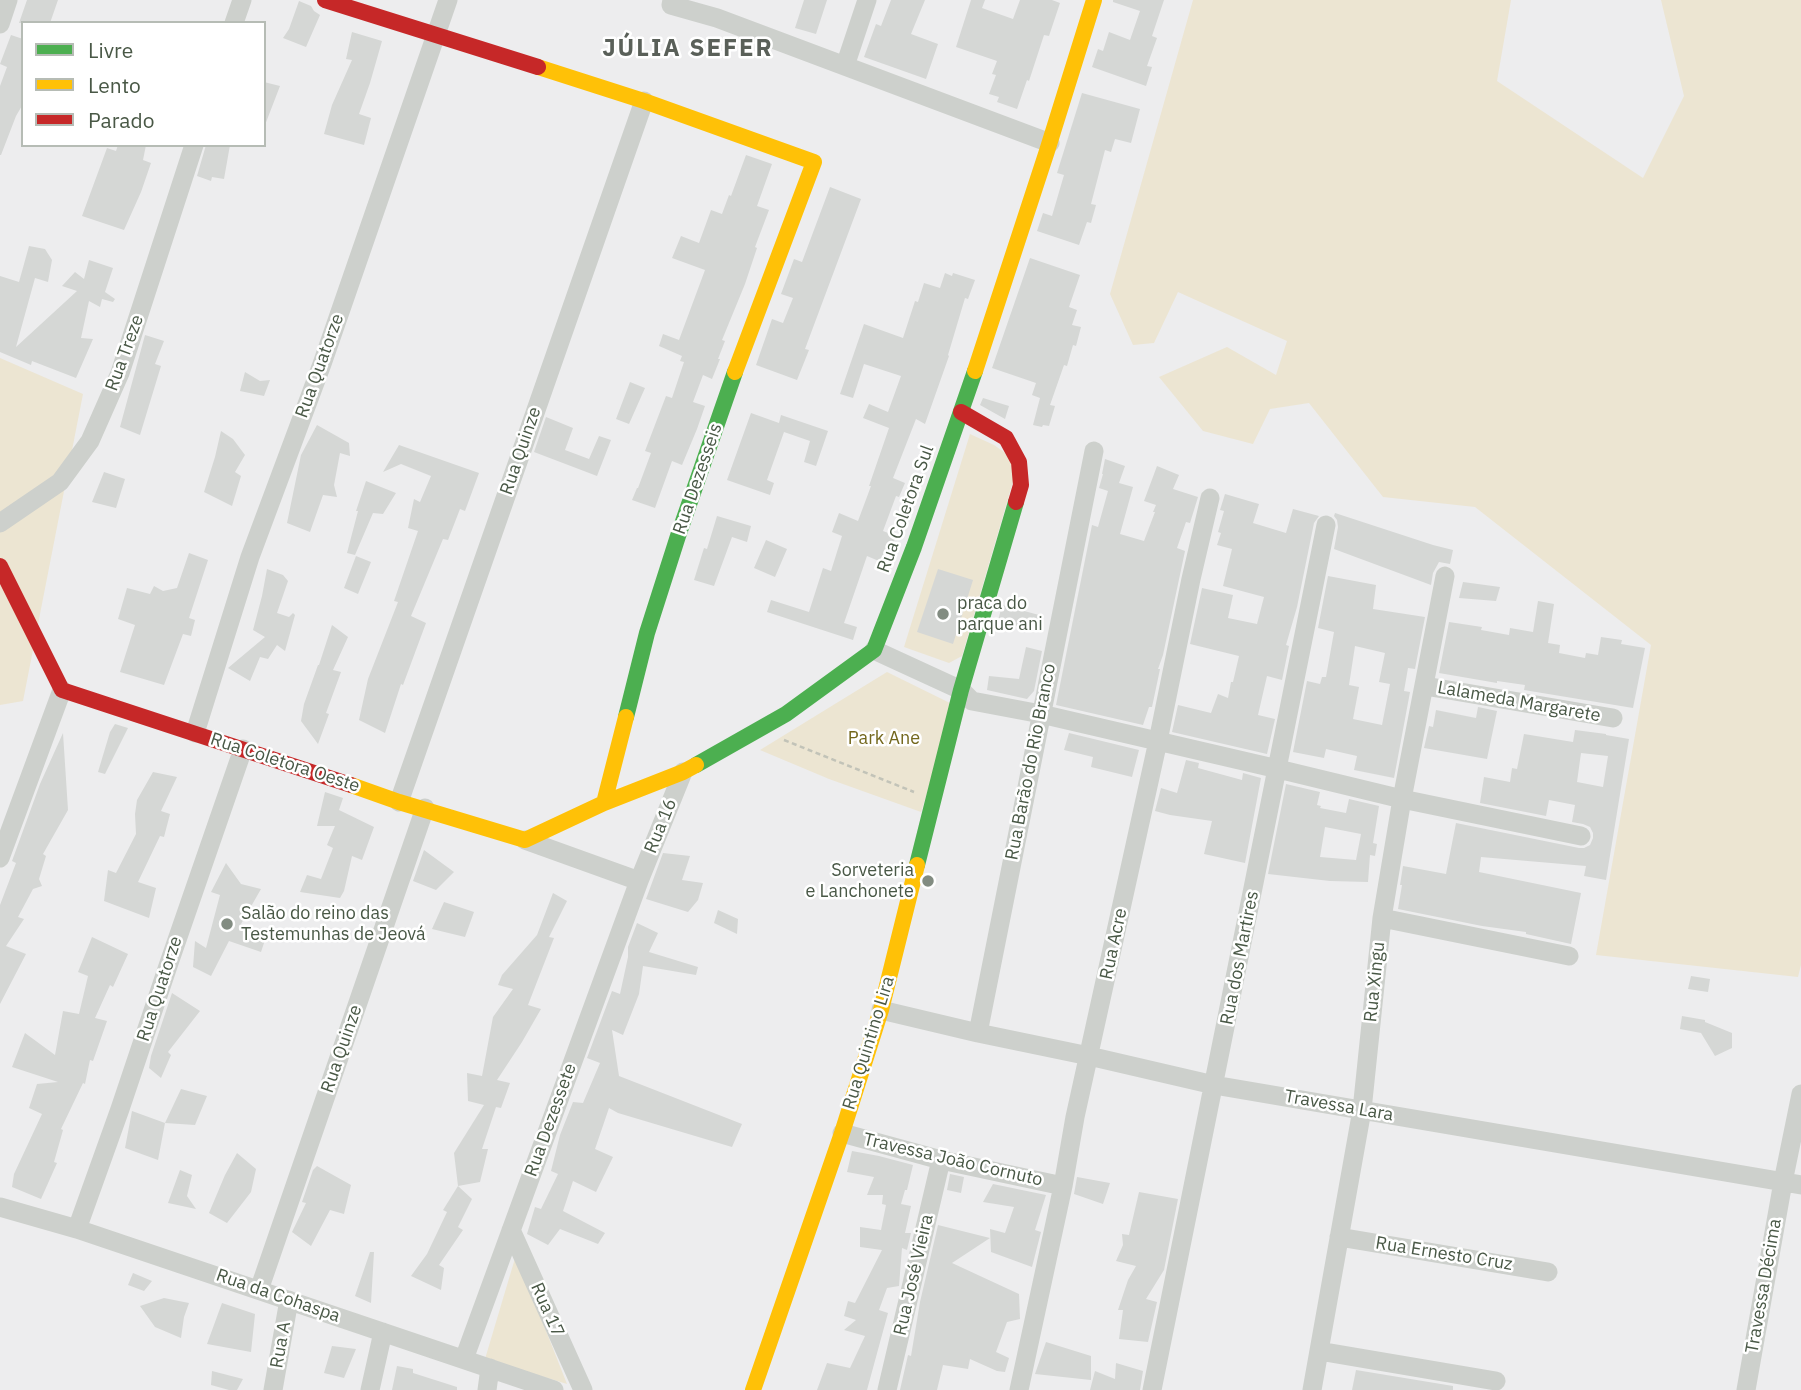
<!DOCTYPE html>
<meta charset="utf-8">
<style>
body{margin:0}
#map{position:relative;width:1801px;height:1390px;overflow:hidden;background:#ededee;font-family:"IBM Plex Sans",sans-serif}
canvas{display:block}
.legend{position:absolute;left:21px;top:21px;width:245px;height:126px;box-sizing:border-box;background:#fff;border:2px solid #b6bcb5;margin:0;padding:9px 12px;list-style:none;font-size:21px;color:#495846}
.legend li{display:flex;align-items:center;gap:14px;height:35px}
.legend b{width:35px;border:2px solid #b6bcb5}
</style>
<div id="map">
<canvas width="1801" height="1390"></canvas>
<ul class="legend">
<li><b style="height:9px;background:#4caf50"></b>Livre</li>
<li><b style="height:9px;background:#ffc107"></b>Lento</li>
<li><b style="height:9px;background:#c62828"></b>Parado</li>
</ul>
</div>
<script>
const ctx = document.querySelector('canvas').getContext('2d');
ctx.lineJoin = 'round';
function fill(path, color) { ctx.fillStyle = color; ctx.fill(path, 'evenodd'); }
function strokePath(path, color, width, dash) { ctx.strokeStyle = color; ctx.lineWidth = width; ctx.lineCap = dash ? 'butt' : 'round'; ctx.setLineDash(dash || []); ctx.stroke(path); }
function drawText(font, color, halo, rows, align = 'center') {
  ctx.font = font + ' "IBM Plex Sans",sans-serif'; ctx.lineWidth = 5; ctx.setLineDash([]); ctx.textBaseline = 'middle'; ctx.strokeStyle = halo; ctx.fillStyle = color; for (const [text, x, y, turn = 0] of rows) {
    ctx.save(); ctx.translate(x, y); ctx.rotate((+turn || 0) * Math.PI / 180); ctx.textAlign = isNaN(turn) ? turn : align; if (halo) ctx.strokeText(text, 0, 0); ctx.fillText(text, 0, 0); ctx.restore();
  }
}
fill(new Path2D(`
 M1193,0h318l-14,81 146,97 41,-82 -23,-96h140v965l-3,12 -202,-22 55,-310 -176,-138 -92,-10 -74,-94 -39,6 -17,35 -50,-13 -44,-54 68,-30 49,28 11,-34 -109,-49 -24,51 -21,2 -23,-51z
 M0,358l83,36 -60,307 -23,4z
 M970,434l24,11 17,12 3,21 -52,178 -13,7 -45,-16z
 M887,672l67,33 -33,107 -92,-33 -69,-29z
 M516,1255l51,129 -82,-25z`), '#ece5d2');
fill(new Path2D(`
 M27,0h31l-8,23h-31z
 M804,0h23l-11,34 -21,-6z
 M891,0h34l-14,34 27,10 -12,35 -62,-22 12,-33 5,2z
 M971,0h14l-3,8 31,11 7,-19h32l8,3 -11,33 -5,-1 -15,46 -2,-1 -10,29 -20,-7 2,-5 -10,-3 7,-19 -4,-1 5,-13 -41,-14z
 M1113,0h51l-12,36 5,2 -10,28 5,1 -6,19 -54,-19 6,-18 5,2 6,-19 21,8 10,-29 -27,-9z
 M299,1l12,5 3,5 6,4 -14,32 -23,-9 6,-9z
 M352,32l30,9 -12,42 -11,31 12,4 -7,27 -40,-11 8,-29 20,-45 -6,-1z
 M11,35l12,4v65l-7,12 -15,39h-1v-69l7,-19 -7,-3z
 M264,82l16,4 -15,39h-1z
 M1082,93l58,16 -9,34 -16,-4 -4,13 -6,-2 -14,54 5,1 -5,18 -4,-1 -8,23 -42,-14 6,-18 9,3 12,-41 -7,-2z
 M118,145h28l-3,15 8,3 -10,29 -17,38 -42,-14 25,-68 9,3z
 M206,145h24l-6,34 -12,-2 -1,4 -14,-5z
 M746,155l26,9 -15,42 12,4 -14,37 2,1 -12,36 -23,56 3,1 -7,18h2l-8,20 -9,-4 -10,27 12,4 -8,23 -15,36 -10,-4 -17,47 -23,-8 5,-12h1l13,-35 -6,-2 21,-55 6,2 12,-36 -4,-1 2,-5 -23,-10 4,-12 16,6 26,-70 -33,-12 9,-22 18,7 12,-33 11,4 7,-19 2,1z
 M830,187l31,12 -56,150 4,1 -12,30 -41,-15 16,-46 11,4 10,-25 -12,-4 13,-35 8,3z
 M29,246l16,3 7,11 -4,22 -13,-4 -19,69 61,-56 -15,-5 13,-14 9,7 5,-19 24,8 -8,24 10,7 -2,3 -11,-3 -2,8 -11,-6 -8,37 12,1 -17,39 -44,-17 -1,4 -31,-13v-76l19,6z
 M1030,258l50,17 -11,32 8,3 -5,15 9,2 -5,19 -3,-1 -6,21 -3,-1 -14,40 5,1 -6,20 -6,-1 -1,2 -9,-2 7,-27 -8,-3 4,-12 -44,-15z
 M945,273l7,3 1,-3 22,7 -7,19 -3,-1 -17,57 1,1 -24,68 -9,-5 -23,59 12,5 -6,14 -3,-1 -13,35 13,5 -10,28 -19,-8 -23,67 13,4 -4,13 -86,-28 4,-12 38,12 14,-44 8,3 11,-35 -10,-4 7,-19 19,8 13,-35h-2l20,-58 -26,-10 6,-14 19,8 13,-36 -37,-12 -11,34 -13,-4 24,-70 39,14 12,-37 3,1 6,-19 16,5z
 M145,335l19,6 -9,23 6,2 -21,69 -20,-8z
 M245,372l15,9 10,-1 -6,16 -24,-5z
 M630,382l15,6 -16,36 -13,-5z
 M983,398l26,8 -4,13 -25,-14z
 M751,413l28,10 2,-8 47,16 -12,35 -12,-4 6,-21 -26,-9 -17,48 7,3 -4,12 -43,-15z
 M546,417l27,11 -8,22 24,9 10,-23 12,4 -14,36 -63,-24z
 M317,425l32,18 1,13 -10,-3 -6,32 3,12 -14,-2 -13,37 -23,-9 14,-68z
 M221,431l12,8 12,16 -10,17 6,4 -9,30 -28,-14 11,-35z
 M399,445l80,28 -14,38 -5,-2 -12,31 -5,-1 -32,77 15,7 -23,62 -2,-1 -16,49 -26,-13 9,-41 30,-77 -4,-1 24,-70 -10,-3 6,-29 6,3 11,-26 -30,-12 -18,8z
 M1105,459l20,7 -6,17 14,4 -13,47 24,7 11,-29h-2l3,-7 -12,-4 13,-35 22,9 -6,14 25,8 -8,26 -4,-1 -9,26 8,3 -22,104 -5,14h2l-8,38h-3l-6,18 -87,-20 36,-180 6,2 10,-36 -9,-3 4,-14h-1z
 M104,472l21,7 -9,29 -24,-6z
 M366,481l30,12 -13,21 -10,-1 -18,42 -8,-2 11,-42h-2z
 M1225,494l34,10 -6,19 33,10 7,-24 26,7 -5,7 -17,84 -11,38 3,1 -7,34 -15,-4 -9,39 17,4 -8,35 -95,-22 6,-27 33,8 7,-19 10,4 3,-16h2l6,-26 -49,-12 12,-56 31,7 -5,23 29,6 7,-27 -41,-11 9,-37 -15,-4 4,-12 -3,-1 6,-21 -4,-1z
 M1335,513l98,32 20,5 -3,14 -11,-2 -6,11 -2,12 -97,-36 4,-22 -1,-7 -3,-4z
 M717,516l34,10 -4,16 -15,-5 -18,49 -20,-6 10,-32 3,1z
 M766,540l21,9 -12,28 -21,-9z
 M189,553l19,7 -19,58 6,2 -4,16 -8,-2 -19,51 -44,-13 15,-47 -17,-6 9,-31 23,6 4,-8 9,5 14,-3z
 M356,556l15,6 -13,32 -14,-6z
 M267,569l16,6 5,6 -11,32 12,4 4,-4 2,2 -10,36 -8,-6 -9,14 -8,-2 -10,24 -22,-13 37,-31 -12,-7 9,-34z
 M938,569l35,11 -20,64 -36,-12z
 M1328,576l48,9 -3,24 52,8 -10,52 -7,-1 -4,23 6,1 -16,86 -40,-8 3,-14 -31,-7 -2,9 -31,-6 14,-71 13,3 2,-7h4l8,-45 -16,-4zM1355,646l30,7 -6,29 11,2 -8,41 -29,-6 6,-32 -10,-2z
 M1463,582l37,5 -4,14 -37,-3z
 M1538,601l16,3 -6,39 12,2 -1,8 26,5 1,-5 12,2 3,-18 21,3 -1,4 24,4 -12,60 -109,-18 1,-5 -28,-4v2l-58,-10 10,-51 33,5 -1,3 28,5 1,-7 23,4z
 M1002,605l37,10 -5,16 -36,-10z
 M332,625l16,12 -15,33 8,2 -15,41 3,1 -11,30 -17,-23 3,-17 14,-39h1z
 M1026,647l16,4 -8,40 -7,8 -40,-9 2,-14 30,3z
 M1478,707l19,4 -10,48 -63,-11 5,-22 4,1 3,-17 40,8z
 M115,724l13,4 -23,46 -7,-2 12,-40z
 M1575,730l31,4v1l23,4 -23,141 -22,-4 2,-10 -105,-9 -2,15 102,21 -10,51 -45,-10v-2l-44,-6 -84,-17 4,-24h-2l3,-19 43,8 10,-51 123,25h5l6,-3 3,-7v-5l-3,-6 -7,-3 -11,-2 3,-17 -26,-5 -3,16 -66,-13 4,-26 26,5 2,-14 5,1 7,-35 49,8zM1581,753l27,3 -5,31 -26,-5z
 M63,733l5,77 -25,44 3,2 -7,23 3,7 -9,3 -15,28 6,2 -18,27 20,8 -26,50v-99l16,-42 -4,-2 28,-77z
 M1069,733l70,17 -7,27 -41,-10 2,-10 -29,-7z
 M1186,760l13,3 -1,5 44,12 1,-7 18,5 -16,85 -41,-9 8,-33 -42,-6 -15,-4 6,-23 16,5z
 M153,772l24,5 -16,34 9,3 -6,23 -4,-1 -22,46 18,6 -7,30 -45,-17 4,-31 8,3 20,-39 -1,-20 2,-14z
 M1286,784l34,8 -3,13 4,1 -1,2 26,5 3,-14 30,7 -6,37 4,1 -2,12 -5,-1 -2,27 -38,-1 -62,-7zM1325,827l36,7 -5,26 -36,-3z
 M325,792l18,6 -4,12 35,17 -12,33 -10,-4 -8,35 -4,7 -40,-6 7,-17 14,4 12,-31 -6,-3 8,-19h-18z
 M424,850l30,22 -18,18 -23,-9z
 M663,853l27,3 -8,24 21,3 -5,17 -10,12 -42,-13z
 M226,863l15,21 20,5 -20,35 26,10 -6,18 -32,-11 -18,35 -18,-9 2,-26 11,7 14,-53 -9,-3z
 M553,893l14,8 -18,36 5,1 -26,67 13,4 -19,33 -25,38 13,3 -9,25 -5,-1 -14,42h6l-8,33 -22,4 -4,-33 30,-48 -16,-4 -1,-28 15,3 11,-59 20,-28 -15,-4 4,-10 35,-40z
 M444,902l30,10 -9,25 -33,-8z
 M718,910l20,9 -1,15 -23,-11z
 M637,923l21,10 -9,19 49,15 -2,8 -53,-9 -4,28 -16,41 -11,-5 7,46 123,48 -10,23 -114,-34 -9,-5 -14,41 18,8 -17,35 -23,-11 -10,30 42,22 -7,11 -38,-15 -12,16 -21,-11 8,-27 6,2 17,-35 -7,-3 9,-36 13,-33 10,1 17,-40 -13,-5 25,-67 8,3 8,-37v-10z
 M92,937l36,17 -15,33 -3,-2 -15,33 12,3 -14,40 -3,-1 -5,24 -2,-1 -22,46 2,1 -9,32 3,1 -16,36 -29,-12 2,-13 28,-60 -13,-6 8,-24 21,-2 -46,-15 13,-34 30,22 8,-44 16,3 9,-38 -10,-4z
 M1691,976l19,3 -2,13 -20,-3z
 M172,993l28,18 -32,41 3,3 -10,23 -12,-10 2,-12z
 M1682,1016l23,4v2l27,11v15l-17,8 -14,-23 -21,-4z
 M181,1089l26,7 -12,29 -30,-2z
 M132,1111l33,12 -7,37 -33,-12z
 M852,1151l27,5 34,9 -6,25h-2l-4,14 10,2 -6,27h6l-4,17 -5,-2 -3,38 -12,2 -8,22 9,3 -21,77h-50l10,-27 23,5 15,-32 -21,-6 12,-10 -12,-4 4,-15 7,2 27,-53 -22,-3v-20l21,3 5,-25 -4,-1 1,-9h-16l7,-18 -27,-5z
 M237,1153l19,16 -5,23 -24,31 -18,-10 16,-38z
 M317,1166l34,19 -7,29 -14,-4 -19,36 -19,-14 14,-29 -4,-1 11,-32z
 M180,1170l12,5 -5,21 9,13 -28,-6z
 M950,1174l14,3 -3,16 -14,-3z
 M1077,1177l33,6 -7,21 -29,-10z
 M993,1184l53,11 -11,35 6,2 -9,35 -41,-15 -1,-23 15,4 9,-26 -31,-5z
 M458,1186l14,13 -14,28 5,3 -24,35 5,3 -3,22 -30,-14 16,-22 20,-42 -4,-2z
 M1139,1192l39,7 -14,71 -18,29 11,3 -9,40 -29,-3 4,-29h-5l10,-30 8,-14 -20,-5 7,-16 -1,-11 7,1z
 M938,1225l52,13 -38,25 67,31 1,25 -13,3 -11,30 13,6 -4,14 -8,-1 -27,-12 -2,10 -25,-4 -6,25h-37l8,-35 3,1 9,-54z
 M370,1252h4l-3,51 -16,-7z
 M133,1273l19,8 -8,10 -16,-6z
 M164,1298l25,5 -5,14 -3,21 -26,-11 -15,-21z
 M222,1303l33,11 -4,38 -44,-8z
 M1046,1342l45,14v24l-56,-6z
 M332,1346l24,3 -12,29 -20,-5z
 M1116,1363l27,8 -3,19h-50l5,-19 20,8z
 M397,1366l16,3v4l44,14v3h-65z
 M1356,1370l97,16v4h-101z
 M212,1371l31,8 -6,11h-8l-18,-5z`), '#d5d7d5');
strokePath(new Path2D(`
 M784,740l130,52`), '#c2c3b8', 2.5, [5, 3.5]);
strokePath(new Path2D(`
 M672,0l-1,5 46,13 333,125
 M234,23l8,-23
 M0,24l8,-24
 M845,66l22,-66
 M0,523l60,-41 30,-41 30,-68 74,-228
 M874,650l87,40 11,11 69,13 237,55 124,30 179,37
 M1425,686l188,32
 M195,733l55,-176 72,-193 126,-364
 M399,802l245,-701
 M525,840l114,41
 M0,858l62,-168
 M1382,918l187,38
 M881,1010l97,23 111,23 125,29 587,100
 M978,1033l116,-582
 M842,1133l99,27 122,26
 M0,1207l77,22 477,161
 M77,1229l43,-120 49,-146 74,-214
 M511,1230l72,160
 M1339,1237l209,35
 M259,1290l166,-482
 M1319,1351l177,30
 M464,1359l175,-478 44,-109
 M273,1390l16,-90
 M370,1390l13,-58
 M487,1390l3,-22
 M887,1390l54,-230
 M1019,1390l44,-204 12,-69 83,-376 33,-162 19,-81
 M1152,1390l174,-865
 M1312,1390l50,-280 20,-192 20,-119 43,-223
 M1746,1390l37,-208 18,-88`), '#cdd0cc', 19);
strokePath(new Path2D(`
 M626,717l21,-84 31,-97 57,-164
 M696,765l90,-51 88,-64 40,-103 61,-176
 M917,865l44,-175 55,-188`), '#4caf50', 16);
strokePath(new Path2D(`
 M538,67l106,34 170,61 -79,210
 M975,371l72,-220 47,-151
 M351,785l48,17 126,38 79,-37 79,-31 13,-7
 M604,803l22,-86
 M753,1390l89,-257 39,-123 36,-145`), '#ffc107', 16);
strokePath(new Path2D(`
 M325,0l213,67
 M961,412l45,26 13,24 2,23 -5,17
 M0,566l62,124 289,95`), '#c62828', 16);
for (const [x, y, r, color] of [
 [943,614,7,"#828c81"],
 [928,881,7,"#828c81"],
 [227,924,7,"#828c81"]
]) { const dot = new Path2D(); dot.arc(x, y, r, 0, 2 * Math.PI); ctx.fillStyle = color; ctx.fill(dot); strokePath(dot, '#fff', 2.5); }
drawText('18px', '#495846', '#fff', [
 ["Rua Treze",125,353,-70],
 ["Rua Quatorze",320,366,-70],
 ["Rua Quinze",521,451,-71],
 ["Rua Dezesseis",698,479,-71],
 ["Rua Coletora Sul",906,509,-70],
 ["Lalameda Margarete",1519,702,10],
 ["Rua Barão do Rio Branco",1031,762,-79],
 ["Rua Coletora Oeste",285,763,18],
 ["Rua 16",661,826,-68],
 ["Rua Acre",1114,944,-78],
 ["Rua dos Martires",1240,958,-79],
 ["Rua Xingu",1375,982,-84],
 ["Rua Quatorze",160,989,-72],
 ["Rua Quintino Lira",869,1043,-73],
 ["Rua Quinze",342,1049,-71],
 ["Travessa Lara",1339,1106,10],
 ["Rua Dezessete",551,1120,-70],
 ["Travessa João Cornuto",953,1160,13],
 ["Rua Ernesto Cruz",1444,1254,9],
 ["Rua José Vieira",914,1275,-77],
 ["Travessa Décima",1764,1286,-80],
 ["Rua da Cohaspa",278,1296,19],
 ["Rua 17",547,1310,66],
 ["Rua A",281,1345,-80]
]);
drawText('18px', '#495846', '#fff', [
 ["praca do",957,604],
 ["parque ani",957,625],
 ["Sorveteria",914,871,"right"],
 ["e Lanchonete",914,892,"right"],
 ["Salão do reino das",241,914],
 ["Testemunhas de Jeová",241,935]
], 'left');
drawText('18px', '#73671c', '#fff', [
 ["Park Ane",884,739]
]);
ctx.letterSpacing = '2px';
drawText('bold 24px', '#5a6059', '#fff', [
 ["JÚLIA SEFER",688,49]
]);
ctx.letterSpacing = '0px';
</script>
